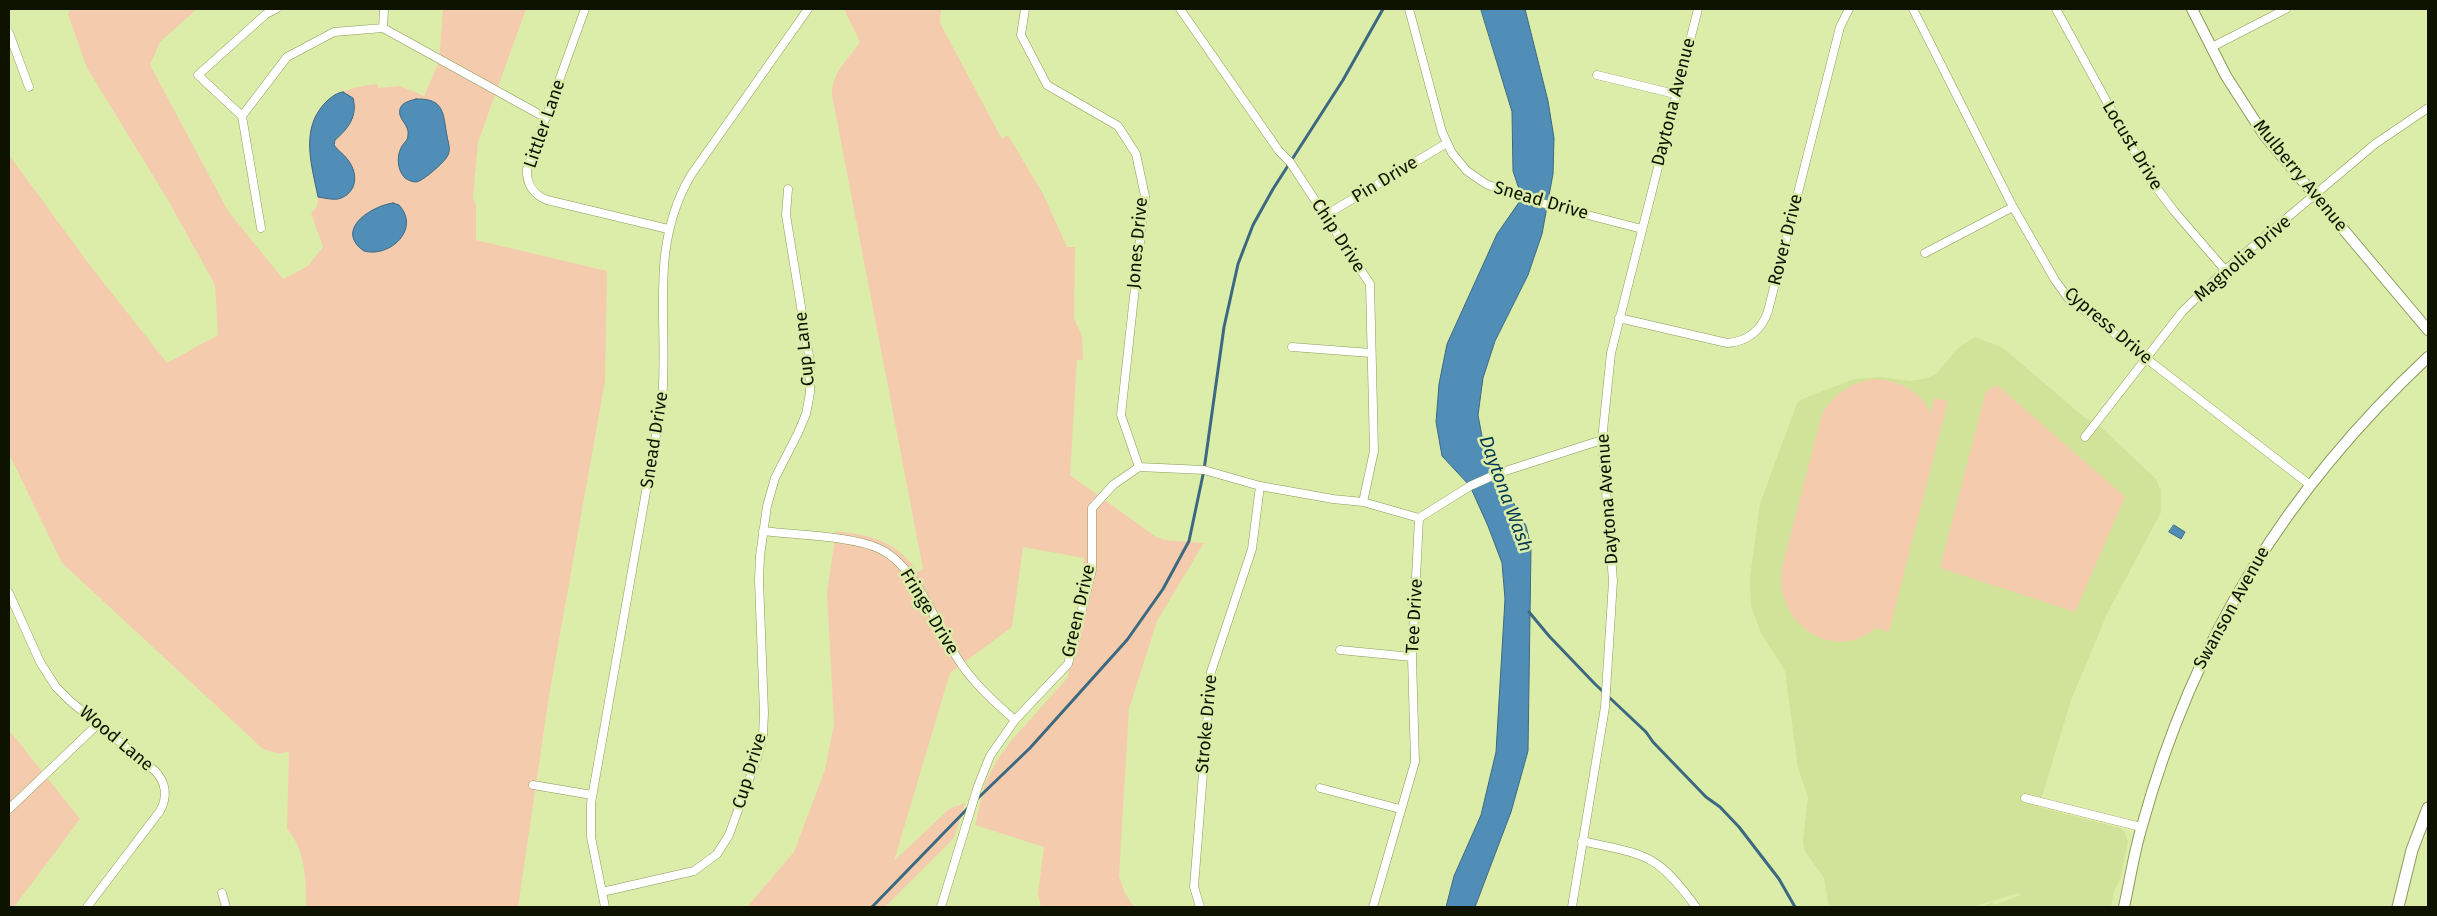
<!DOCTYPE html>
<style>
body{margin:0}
#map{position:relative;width:2437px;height:916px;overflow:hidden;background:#dcedaa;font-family:"Fira Sans",sans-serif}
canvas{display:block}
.frame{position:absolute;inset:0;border:10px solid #0e1300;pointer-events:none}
</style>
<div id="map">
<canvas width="2437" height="916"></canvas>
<div class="frame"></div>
</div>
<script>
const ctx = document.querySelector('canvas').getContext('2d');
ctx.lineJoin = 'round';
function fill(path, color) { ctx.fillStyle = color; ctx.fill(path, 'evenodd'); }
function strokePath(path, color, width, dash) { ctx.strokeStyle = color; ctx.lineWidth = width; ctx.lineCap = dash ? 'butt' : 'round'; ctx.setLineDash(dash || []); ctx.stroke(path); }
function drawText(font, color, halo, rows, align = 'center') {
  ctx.font = font + ' "Fira Sans",sans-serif'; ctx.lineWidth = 5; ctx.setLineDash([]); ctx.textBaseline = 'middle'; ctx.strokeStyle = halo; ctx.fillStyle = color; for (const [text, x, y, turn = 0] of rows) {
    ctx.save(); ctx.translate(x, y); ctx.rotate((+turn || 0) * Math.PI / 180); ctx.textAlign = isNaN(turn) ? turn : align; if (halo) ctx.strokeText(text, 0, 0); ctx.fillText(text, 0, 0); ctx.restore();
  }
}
fill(new Path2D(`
 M1975,337l28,11 81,69 18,11 54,51 5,11v22l-54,102 -36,86 -32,107 81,21 5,4 3,10 -8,38 -6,11 -3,16h-130l11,-5 2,3 27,-10 -3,-2 -45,14h-144l-5,-29 -19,-27 -2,-8 5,-46 -10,-29 -13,-97 -24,-38 -10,-27 -1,-29 10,-73 37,-101 3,-3 54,-21 26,-2 30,4 19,-3 8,-5 20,-24z`), '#d0e398');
fill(new Path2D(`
 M70,9h127l-37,33 -10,23 78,146 55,68 25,-13 15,-19 -12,-34 6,-6 1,-7c-3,-18 -9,-36 -9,-54 -2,-43 31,-59 69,-62v4l22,-2 24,10 15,-34 4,-53h83l-48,133 -5,57 3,6v35l131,31 -2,110 -56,315 -31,211h-212c0,-27 0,-57 -19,-78l2,-78 -9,3 -17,-5 -201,-186 -53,-109v-299l80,109 78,99 51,-28 -3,-50 -47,-85 -81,-132 -19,-54z
 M844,9h97l-1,14 62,116 6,-4 35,59 24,53h8l-1,72 8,16 1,25h-6l-7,115 86,62 8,3 40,3 -47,78 -28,88 -10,168 6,16 9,14h-93l-3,-13 6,-47 -69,-22 10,-42 11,-21 14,-20 58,-65 16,-119 -61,-11 -11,80 -62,46 -56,188 55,-52 16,-6 -11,35 -69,69h-138l47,-55 31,-82 9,-46 -7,-131 9,-62c37,5 59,9 82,41l5,-3 -91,-474c-2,-20 18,-38 28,-53z
 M1875,379c25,1 44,12 56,34l3,-15 14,3 -59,231 -13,-4c-45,37 -103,-7 -94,-61l40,-153c13,-21 29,-32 53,-35z
 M1997,385l128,112 -50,115 -135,-44 46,-177z
 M9,730l71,89 -66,88h-5z`), '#f4ccad');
const water = new Path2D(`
 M1481,9h44l23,92 6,37 -1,36 -11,60 -14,41 -33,66 -12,37 -5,37 6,32 42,79 5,21 -3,204 -17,61 -36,95h-29l8,-31 27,-61 15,-63 9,-153 -3,-36 -14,-37 -18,-40 -28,-30 -6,-34 3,-38 8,-40 50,-110 25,-36 -9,-27 -1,-59z
 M343,92l10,6c5,18 -5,31 -18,42l-1,5c4,6 10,9 14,15 11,14 9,34 -10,39 -6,1 -13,-1 -20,-2 -6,-31 -18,-66 6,-93 5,-5 11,-11 19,-12z
 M416,99c29,-1 27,15 31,37 1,6 4,13 1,19 -2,6 -26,27 -32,27 -4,0 -8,-2 -11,-4 -7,-7 -9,-20 -4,-30 2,-5 7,-7 7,-13 2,-10 -11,-16 -8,-26 2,-7 10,-8 16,-10z
 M393,203l6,2c22,24 -9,53 -35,46 -30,-21 7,-45 29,-48z
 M2174,525l11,7 -4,7 -12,-7z`);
fill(water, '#508eb8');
strokePath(water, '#3c6981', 1);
strokePath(new Path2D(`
 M1529,612l20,24 46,48 51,48 7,10 53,55 14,10 19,20 40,52 16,28
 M975,801l55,-53 97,-108 36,-51 26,-48 15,-71 20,-143 14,-63 15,-39 20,-36 70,-109 40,-71
 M872,907l97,-100`), '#3c6981', 3);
const minor = new Path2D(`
 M585,9l-58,160c-1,15 7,26 20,31l121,29
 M1025,9l-4,26 26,50 71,41 18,28 9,42 -24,219 18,52
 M1180,9l99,142 11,11 80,122 4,167 -11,51
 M1409,9l33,123 10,21 15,18 19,13 36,14 120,31
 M1913,9l100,198 42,73 13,18 242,187
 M2056,9l91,166 27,36 51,59
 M383,28l1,-19
 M9,33l20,54
 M2212,47l74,-38
 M1597,75l78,19
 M242,116l45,-59 47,-25 49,-4 163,90
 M242,116l-44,-41 68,-61 10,-5
 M242,116l19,112
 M1324,216l123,-73
 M1925,253l88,-46
 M1619,318l108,25c20,-1 35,-13 41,-32l72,-284 9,-18
 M1292,347l79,6
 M2085,437l97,-125 43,-42 150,-126 53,-36
 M1419,518l51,-32 29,-13 103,-33
 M763,531c31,4 90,5 117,18 36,17 55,74 76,107 15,25 37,45 59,64
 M9,593l31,69 16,25 14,14 85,70c11,11 13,26 5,40l-73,96
 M1340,650l72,7
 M533,785l59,10
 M1320,788l80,21
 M2025,798l116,29
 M9,809l89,-85
 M1582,841c63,14 74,11 114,66
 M602,892l92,-21 23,-17 12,-19 29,-80 5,-20 1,-22 -5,-133 1,-24 7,-50 8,-28 23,-45 8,-19 4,-21v-31l-24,-147 2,-26
 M222,893l4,14
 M605,907l-14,-70v-34l71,-402c7,-80 -14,-153 29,-226l117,-166
 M941,907l37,-121 12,-30 25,-36 53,-56 24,-94v-62l21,-23 26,-18 65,3 56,16 73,13 30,3 56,16
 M1200,907l-6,-20 17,-215 41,-123 8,-63
 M1373,907l42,-145 -3,-105 7,-139
 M1572,907l33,-200 8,-126 -11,-141 9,-87 87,-344`);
const tertiary = new Path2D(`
 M2192,9l34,67 38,59 164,195
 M2124,907c6,-27 10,-55 18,-81 52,-188 144,-336 286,-469`);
const secondary = new Path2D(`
 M2398,907l14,-57 16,-42`);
strokePath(minor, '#8a9a5a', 9);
strokePath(tertiary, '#8a9a5a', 12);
strokePath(secondary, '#8a9a5a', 13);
strokePath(minor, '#fff', 8);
strokePath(tertiary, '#fff', 10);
strokePath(secondary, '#fff', 11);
drawText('18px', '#0e1300', '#dcedaa', [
 ["Daytona Avenue",1674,102,-76],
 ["Littler Lane",545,124,-71],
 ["Locust Drive",2132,146,59],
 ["Mulberry Avenue",2300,176,51],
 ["Pin Drive",1385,180,-31],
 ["Snead Drive",1541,201,16],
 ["Chip Drive",1338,236,57],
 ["Rover Drive",1786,240,-76],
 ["Jones Drive",1138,243,-85],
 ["Magnolia Drive",2243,259,-41],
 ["Cypress Drive",2108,326,40],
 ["Cup Lane",805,349,-96],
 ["Snead Drive",655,440,-81],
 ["Daytona Avenue",1608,499,-94],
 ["Swanson Avenue",2232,608,-61],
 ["Green Drive",1079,611,-77],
 ["Fringe Drive",929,612,59],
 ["Tee Drive",1415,616,-87],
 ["Stroke Drive",1207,724,-85],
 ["Wood Lane",116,739,40],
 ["Cup Drive",750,771,-73]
]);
drawText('italic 19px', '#043956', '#dcedaa', [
 ["Daytona Wash",1505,494,70]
]);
</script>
